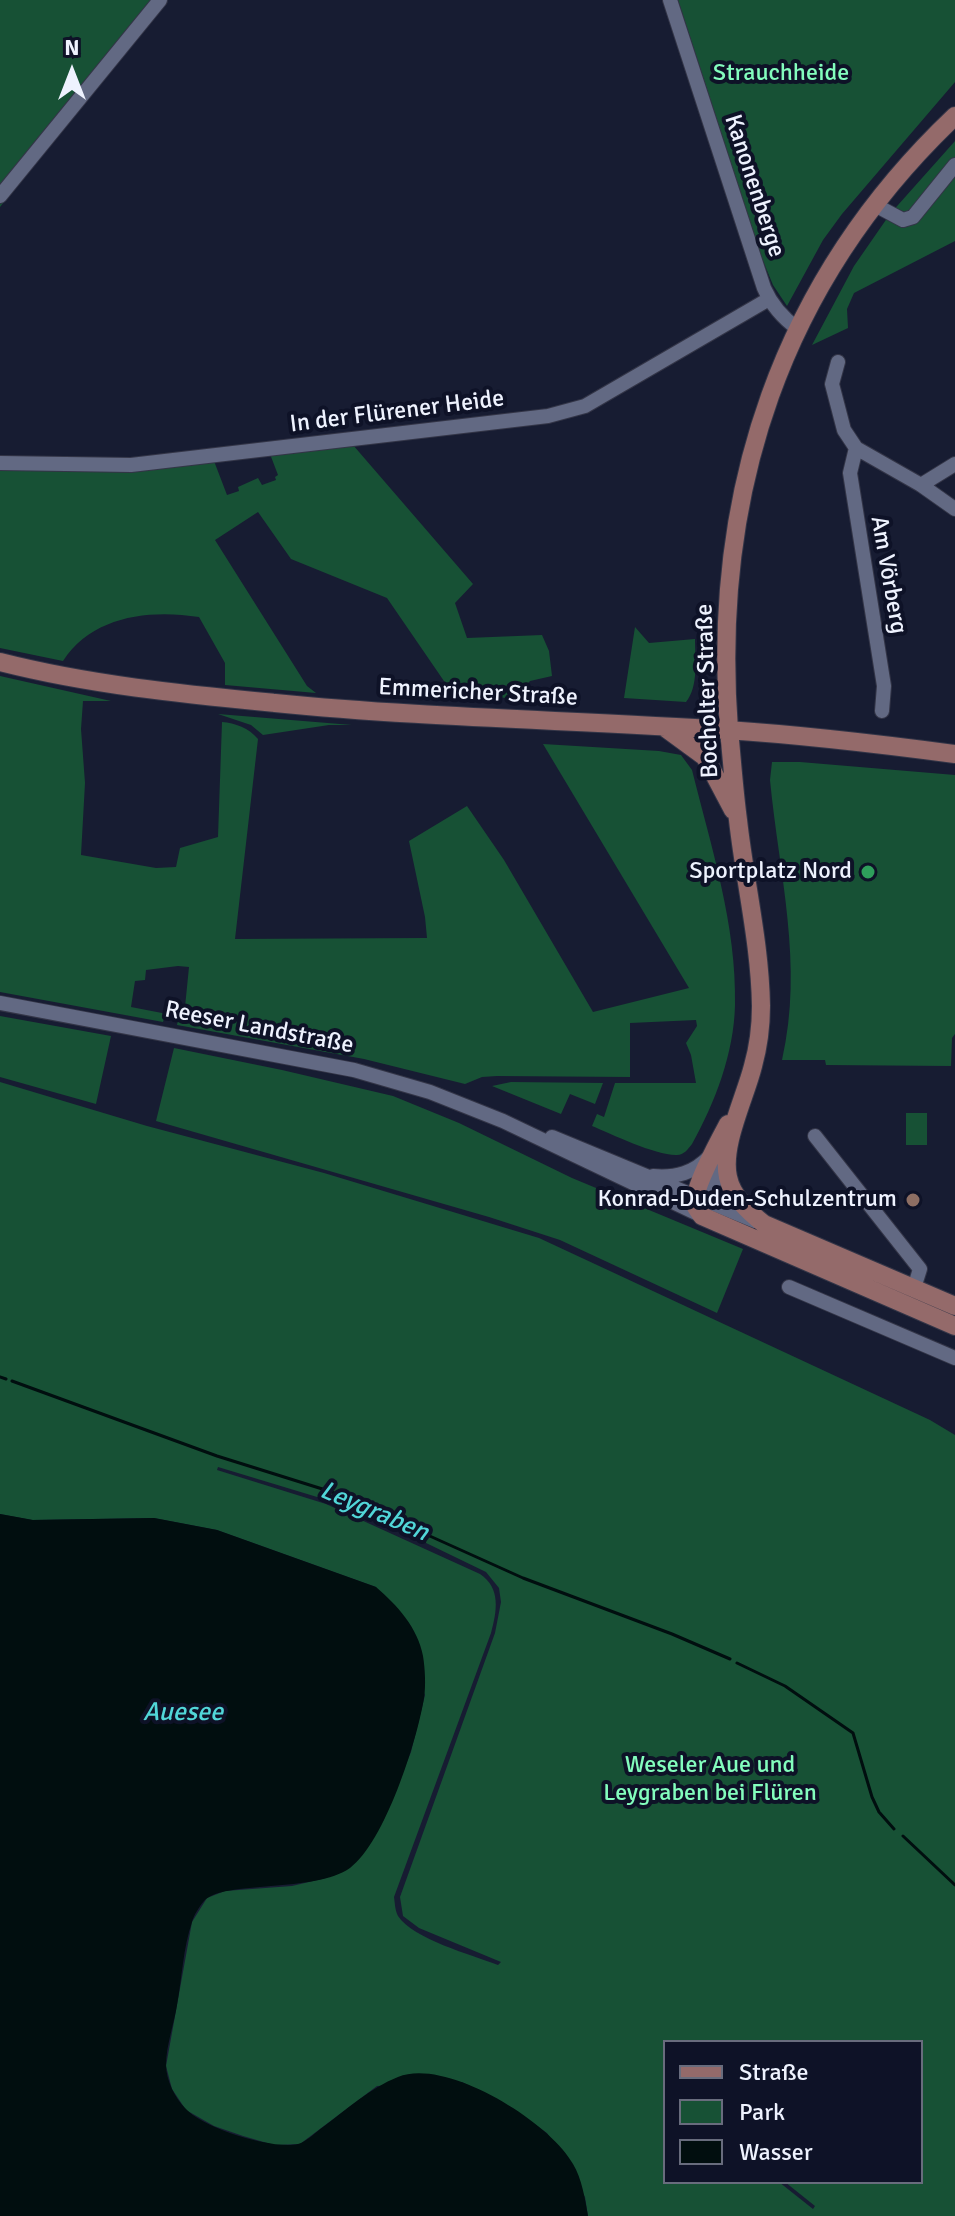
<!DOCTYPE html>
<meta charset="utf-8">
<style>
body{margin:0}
#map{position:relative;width:955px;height:2216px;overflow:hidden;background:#171c32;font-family:Signika,sans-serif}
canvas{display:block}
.legend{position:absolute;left:663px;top:2040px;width:260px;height:144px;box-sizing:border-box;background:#0e1227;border:2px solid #686c7d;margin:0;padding:10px 14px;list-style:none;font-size:24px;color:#eef2fe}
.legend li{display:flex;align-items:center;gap:16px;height:40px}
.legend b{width:40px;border:2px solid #686c7d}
.north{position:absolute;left:32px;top:32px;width:80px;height:80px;-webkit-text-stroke:6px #0e1227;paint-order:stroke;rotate:0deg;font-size:22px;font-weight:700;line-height:32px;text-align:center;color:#eef2fe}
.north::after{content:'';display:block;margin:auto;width:28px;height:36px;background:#eef2fe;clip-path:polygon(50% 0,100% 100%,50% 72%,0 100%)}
</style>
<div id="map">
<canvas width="955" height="2216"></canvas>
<ul class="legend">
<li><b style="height:10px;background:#946a6a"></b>Straße</li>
<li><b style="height:22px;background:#175135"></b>Park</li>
<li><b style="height:22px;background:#010e0f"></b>Wasser</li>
</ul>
<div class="north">N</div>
</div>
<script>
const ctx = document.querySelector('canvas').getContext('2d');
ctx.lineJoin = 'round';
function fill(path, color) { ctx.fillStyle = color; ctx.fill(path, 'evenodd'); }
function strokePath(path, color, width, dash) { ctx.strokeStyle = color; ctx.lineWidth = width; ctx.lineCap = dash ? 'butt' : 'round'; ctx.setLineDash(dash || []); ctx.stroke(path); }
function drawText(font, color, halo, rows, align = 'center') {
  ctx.font = font + ' Signika,sans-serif'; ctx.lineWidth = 8; ctx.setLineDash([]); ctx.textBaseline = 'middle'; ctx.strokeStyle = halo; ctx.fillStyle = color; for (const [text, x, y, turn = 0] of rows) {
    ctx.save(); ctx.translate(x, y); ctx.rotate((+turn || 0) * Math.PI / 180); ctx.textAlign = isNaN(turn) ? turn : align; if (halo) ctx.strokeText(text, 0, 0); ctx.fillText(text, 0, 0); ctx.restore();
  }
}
fill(new Path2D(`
 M0,0h152l-15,38 -137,169z
 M678,0h277v82l-113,132 -19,26 -36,66 -14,-21 -12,-29z
 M955,141v100l-101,52 -7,16 1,19 -36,17 42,-79 36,-52z
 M353,445l120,139 -18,19 12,35 75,-3 7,16 3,25 -22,5 -17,18 -30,-4 -16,2 -7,-7 -14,-6 -59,-86 -96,-39 -33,-47 -43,28 92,146 9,7 -91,-8v-22l-26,-46c-50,-8 -107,-1 -136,44l-63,-13v-179l214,-8 13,34 12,-4 -1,-4 20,-9 4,7 14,-5 -1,-3 3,-2 -8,-21z
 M635,627l14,16 46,-4c0,20 4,47 -9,63l-62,-4z
 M0,676l111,25h-28l-2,28 4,54 -4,72 75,13 20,-1 4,-19 38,-11 4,-115c13,1 27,6 36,17l-23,200 192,-1 -2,-21 -16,-76 58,-35 37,54 89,152 96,-24 -146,-244 116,7 22,4 11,15c19,76 45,156 43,235 -1,48 -20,98 -43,139 -4,5 -8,11 -15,11 -20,1 -66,-21 -85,-29l5,-12 7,3 11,-34h81l-5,-28 -5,-12 11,-17 -1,-6 -66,3v54l-133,-1 -15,1 -17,7 -101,-25 -187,-34 1,-5 6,-3 5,-50 -11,-1 -32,4 -1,10 -10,1 -4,26 31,6 3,2 -2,7 -163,-30z
 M218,714l134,11h-23l-66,10 -12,-10z
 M772,762h28l155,13v259l-3,4 -1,28 -125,-1 -1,-5h-43c22,-96 -3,-185 -12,-280z
 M0,1016l111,20 -15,68 -96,-27z
 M174,1048l108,22 111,26 66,27 113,55 171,71 -26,64 -157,-73 -71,-23 -333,-96z
 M0,1082l147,44 177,47 215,65 391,182 25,15v781h-367l-3,-19 -38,-64 -37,-26 -48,-25 -85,4 -77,58 -26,1 -31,-9 -29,-10 -28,-16 -14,-21 -6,-23 26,-144 15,-24 18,-7 67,-5 34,-8 57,-57 28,-69 14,-57 -49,-108 -159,-57 -63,-12 -122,2 -32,-6zM218,1467l109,33 66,27 93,45 13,16 2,14 -6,31 -95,264 3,19 16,12 82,34 -3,3c-26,-10 -85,-26 -100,-49 -3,-6 -3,-12 -4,-19l97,-264c6,-22 10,-45 -11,-59l-154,-70 -109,-34zM665,2042h256v140h-136l30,24 -2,3 -34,-27h-114z
 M511,1082l92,1 -8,21 -25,-10 -9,20 -69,-28z
 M906,1113h21v32h-21z`), '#175135');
fill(new Path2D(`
 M0,1514l33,6 121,-2 63,12 159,57c21,18 42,41 47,69 2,12 3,30 1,42 -7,43 -39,144 -74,170 -35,25 -127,12 -146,33 -5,6 -10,14 -12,21 -9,26 -10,56 -15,83 -3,19 -11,41 -11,60 0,15 9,33 19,43 17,20 88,42 113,36 8,-2 18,-12 25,-17 24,-18 47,-39 75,-50 48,-20 152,45 175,87 9,15 12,35 15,52h-588z`), '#010e0f');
strokePath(new Path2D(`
 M0,1377l6,2
 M12,1381l205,75 115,36 191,86 149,56 58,25
 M737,1663l48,23 68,47 19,64 7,15 15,17
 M903,1836l52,49`), '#010e0f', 3);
const minor = new Path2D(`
 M670,0l94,288c7,16 20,31 34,41
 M0,196l160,-196
 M875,205l28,15 10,-3 42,-52
 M838,362l-6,22 12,46 12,18 65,37 34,24
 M856,448l-6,25 34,213 -2,25
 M0,463l131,2 417,-49 37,-10 184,-107
 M921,485l34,-21
 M0,1003l354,67 76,22 73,29 199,95
 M815,1136l105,133 -6,19
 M552,1137l203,84
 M653,1176c23,2 41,-3 57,-20
 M698,1204l13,-15 15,-31
 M789,1287l166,71`);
const major = new Path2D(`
 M955,116c-174,165 -244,377 -226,614 3,30 5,60 9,90 7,63 22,123 23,186 0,19 -3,42 -8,60 -8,32 -32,79 -25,111 4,20 21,35 36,47l191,82
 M0,662c90,23 183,32 275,41 150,15 301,17 452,27 76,5 152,14 228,24
 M664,727l41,30 28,53
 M728,1124c-8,15 -36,66 -33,81 1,3 5,8 7,11l253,110`);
strokePath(minor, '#333547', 16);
strokePath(major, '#333547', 20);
strokePath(minor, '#626983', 14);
strokePath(major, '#946a6a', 18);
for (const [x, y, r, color] of [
 [868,872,8,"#2e9e5b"],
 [913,1200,8,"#8d6e63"]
]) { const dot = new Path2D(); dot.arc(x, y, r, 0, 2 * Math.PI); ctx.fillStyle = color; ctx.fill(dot); strokePath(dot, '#0e1227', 3); }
drawText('24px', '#83fdbd', '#0e1227', [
 ["Strauchheide",781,74],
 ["Weseler Aue und",710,1766],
 ["Leygraben bei Flüren",710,1794]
]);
drawText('24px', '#eef2fe', '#0e1227', [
 ["Kanonenberge",754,186,72],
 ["In der Flürener Heide",397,412,-7],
 ["Am Vörberg",888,575,80],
 ["Bocholter Straße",708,691,-92],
 ["Emmericher Straße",478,693,3],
 ["Reeser Landstraße",259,1028,11]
]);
drawText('24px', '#eef2fe', '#0e1227', [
 ["Sportplatz Nord",852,872],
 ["Konrad-Duden-Schulzentrum",897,1200]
], 'right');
drawText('italic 26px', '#51d6d8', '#0e1227', [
 ["Leygraben",374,1512,23],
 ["Auesee",183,1713]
]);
</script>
